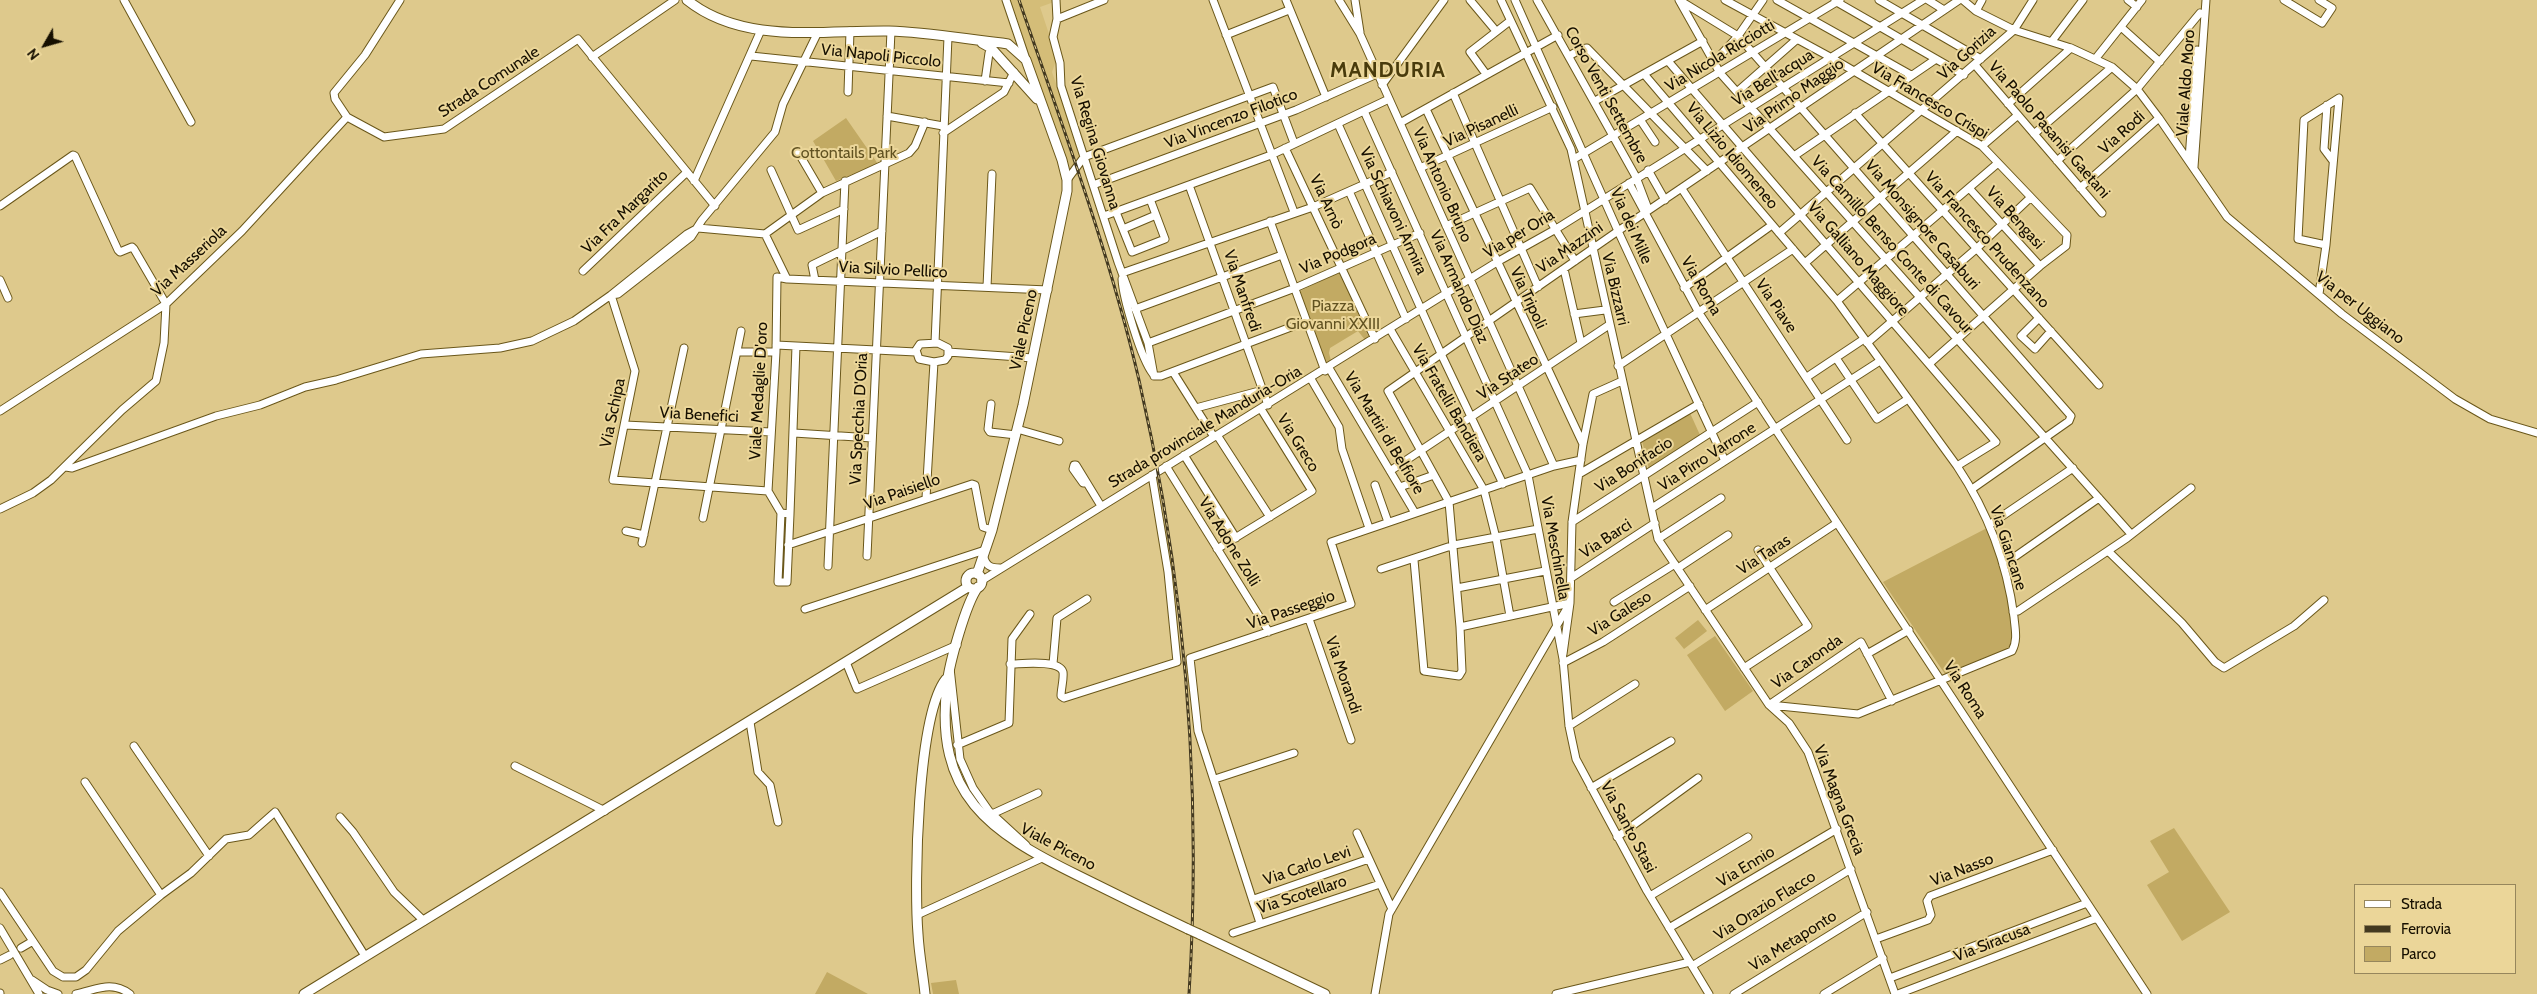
<!DOCTYPE html>
<meta charset="utf-8">
<style>
body{margin:0}
#map{position:relative;width:2537px;height:994px;overflow:hidden;background:#dec98c;font-family:Cabin,sans-serif}
canvas{display:block}
.legend{position:absolute;left:2354px;top:884px;width:162px;height:90px;box-sizing:border-box;background:#ebd699;border:1px solid #96865c;margin:0;padding:6px 9px;list-style:none;font-size:15px;color:#160f00}
.legend li{display:flex;align-items:center;gap:10px;height:25px}
.legend b{width:25px;border:1px solid #96865c}
.north{position:absolute;left:20px;top:20px;width:50px;height:50px;-webkit-text-stroke:4px #ebd699;paint-order:stroke;rotate:232deg;font-size:14px;font-weight:700;line-height:20px;text-align:center;color:#160f00}
.north::after{content:'';display:block;margin:auto;width:18px;height:22px;background:#160f00;clip-path:polygon(50% 0,100% 100%,50% 72%,0 100%)}
</style>
<div id="map">
<canvas width="2537" height="994"></canvas>
<ul class="legend">
<li><b style="height:6px;background:#fff"></b>Strada</li>
<li><b style="height:6px;background:#433920"></b>Ferrovia</li>
<li><b style="height:14px;background:#c2aa63"></b>Parco</li>
</ul>
<div class="north">N</div>
</div>
<script>
const ctx = document.querySelector('canvas').getContext('2d');
ctx.lineJoin = 'round';
function fill(path, color) { ctx.fillStyle = color; ctx.fill(path, 'evenodd'); }
function strokePath(path, color, width, dash) { ctx.strokeStyle = color; ctx.lineWidth = width; ctx.lineCap = dash ? 'butt' : 'round'; ctx.setLineDash(dash || []); ctx.stroke(path); }
function drawText(font, color, halo, rows, align = 'center') {
  ctx.font = font + ' Cabin,sans-serif'; ctx.lineWidth = 4; ctx.setLineDash([]); ctx.textBaseline = 'middle'; ctx.strokeStyle = halo; ctx.fillStyle = color; for (const [text, x, y, turn = 0] of rows) {
    ctx.save(); ctx.translate(x, y); ctx.rotate((+turn || 0) * Math.PI / 180); ctx.textAlign = isNaN(turn) ? turn : align; if (halo) ctx.strokeText(text, 0, 0); ctx.fillText(text, 0, 0); ctx.restore();
  }
}
fill(new Path2D(`
 M1010,0h43l1,2 -14,5 17,51 -5,14 27,79 -2,12 4,11 -4,3 -5,-10 -3,1 -2,-2z`), '#d4bd78');
fill(new Path2D(`
 M846,118l32,46 -42,17 -23,-40z
 M1336,274h5l28,64 -4,2 -7,-9 -28,17 -1,5 2,8 -1,3h-5l-25,-73z
 M1690,413l10,22 -51,34 -7,-28z
 M1987,528l19,57 6,49 -2,12 -7,7 -56,24 -64,-95z
 M1698,620l9,11 -23,18 -9,-11z
 M1715,636l38,55 -28,20 -38,-56z
 M2174,828l56,84 -48,29 -35,-56 22,-13 -19,-31z
 M827,972l41,22h-53z
 M956,980l3,14h-26l-2,-11z`), '#c2aa63');
const minor = new Path2D(`
 M124,0l67,122
 M400,0l-35,55 -31,38 1,6 12,18 37,20 60,-8 134,-90 137,167
 M1006,0l20,59
 M1056,0l1,19 -4,18 7,26 1,23 57,176 30,81 6,33
 M1213,0l81,212
 M1286,0l40,97
 M1339,0l21,34 194,432
 M1355,0l5,32
 M1470,0l26,31
 M1501,0l70,149 87,390 111,166 20,18 19,29 87,242
 M1515,0l103,231 107,230
 M1537,0l99,177 11,29 -2,7
 M1679,0l41,73 411,461
 M1725,0l105,57 152,89 85,89 -1,11 -26,20 -110,97
 M1777,0l134,75
 M1879,0l102,59
 M1928,0l16,10
 M1963,0l13,11 38,19 57,18 41,19 25,22 22,29 68,99 115,97 113,85 35,20 47,14
 M2128,0l9,7
 M2284,0l38,23 10,-15 -13,-8
 M1835,1l129,74
 M1684,3l54,33 333,380 -2,5 -97,68
 M1976,11l6,-11
 M1057,19l47,-19
 M2121,27l39,35
 M818,32l-35,72 -8,28 -73,88 -11,17 -73,57 -7,1 76,-61 11,-6 67,6 57,-41 87,-40 6,-7 10,-24
 M1226,35l63,-25
 M2052,41l31,-41
 M751,56l258,27
 M1569,56l12,-7 6,-1 120,123
 M592,57l83,-57
 M2096,58l46,-58
 M1668,61l328,381 -39,24
 M1714,62l24,-26 25,-36
 M1975,65l127,148
 M1486,74l-16,-22 40,-31
 M1644,74l193,227 120,165c30,45 50,97 57,151 1,12 4,23 -2,34l-154,63 -88,-9
 M985,81l4,-28
 M1382,85l62,-85
 M848,92l2,-61
 M1737,92l59,-52
 M1453,93l85,194
 M1595,101l108,-60
 M2008,104l63,-56
 M2327,105l-3,44 9,12
 M1426,109l157,335
 M1364,111l164,364 35,184 6,67 7,33 71,132 62,103
 M1855,113l244,272
 M887,116l56,10
 M1641,121l14,21
 M1400,123l158,-88
 M1338,124l105,234 60,126
 M943,133l61,-41 10,-20
 M2034,134l78,-67
 M1982,146l36,-31
 M1285,148l90,191
 M798,152l24,41
 M1794,156l142,-97
 M1574,159l266,-159
 M2189,159l8,-109
 M2057,161l80,-72 63,-76
 M2194,167l12,-167
 M1420,168l133,-61
 M771,170l27,60 46,-21
 M1648,170l17,30
 M1067,180l17,-23 189,-70 21,56
 M694,181l67,-151
 M1629,183l70,130 448,681
 M1093,185l203,-75 81,-36
 M1189,185l79,220
 M1969,188l71,78
 M2080,188l79,-70
 M1682,189l165,251
 M1349,191l57,128
 M0,206l73,-51 2,1 43,94 2,2 12,-5 2,2 32,55 -2,39 -8,38 -34,29 -71,70 -18,13 -33,16
 M1116,212l16,40 33,-13 -15,-40
 M1104,216l167,-61 118,-56
 M1270,221l55,150
 M1446,226l84,-38 45,73
 M1123,229l33,-14
 M1779,233l235,-203 19,-30
 M765,234l22,45 261,11
 M1805,263l152,-132
 M1564,269l17,74
 M583,271l104,-99
 M1122,273l191,-66 79,-35
 M1122,279c1,19 19,80 31,95
 M0,280l8,18
 M815,280l-3,-15 70,-34
 M987,287l5,-113
 M1684,288l88,-63
 M2319,294l7,-49 -28,-6 6,-119 35,-22 -13,147
 M1837,301l161,-138
 M1135,309l147,-54
 M1574,314l31,-4
 M2039,318l-18,18 14,13 16,-18
 M1390,329l94,161 12,48 14,78
 M935,343l13,-306
 M938,343l10,5v8l-3,4 -11,2 -15,-3 -3,-9 4,-6z
 M1148,343l147,-55 125,-55
 M1867,343l109,-94 54,-51
 M776,345l140,7
 M737,352h39
 M948,352l85,6
 M1836,358l41,61 31,-20
 M1618,366l175,-117
 M1329,368l86,145
 M1173,372l41,65
 M1154,376h7l146,-55
 M1807,377l57,-38
 M1311,379l28,48 3,22 27,79
 M991,404l-3,25 2,3 26,3
 M1196,408l67,-18
 M0,411l166,-107 76,-73 105,-114
 M625,425l146,7
 M1017,429l42,12
 M794,433l78,5
 M1217,435l53,82
 M1184,455l52,83
 M1166,466l103,166
 M66,467l6,1 144,-52 44,-11 45,-18 31,-7 85,-26 79,-6 32,-7 42,-20 37,-26 24,76 -22,109 155,11
 M1390,471l219,-146
 M1579,474l120,-70
 M1086,483h-3l-10,-14 1,-4h2l25,41
 M1375,485l13,37
 M1400,487l34,-12
 M926,498l8,-136
 M1652,508l228,-147
 M781,513l9,1 -3,68h-9l3,-69 -13,-22 8,-139 1,-75 10,2
 M790,514l6,-168
 M703,518l38,-187
 M1572,522l186,-120
 M1989,525l84,-57
 M626,531l18,4
 M1658,539l63,-41
 M642,543l42,-195
 M788,545l184,-61 3,1 8,42 9,3
 M1217,549l95,-58 -51,-82
 M2108,551l74,72 33,39 9,6 70,-42 30,-26
 M983,555c3,11 7,13 17,13
 M867,556l24,-525
 M1414,560l10,111 35,5 3,-5 -2,-44 -11,-125 -61,-111 230,-160 341,-231
 M2003,565l96,-67
 M828,566l17,-385
 M1678,568l50,-33
 M1381,569l73,-24 84,-16
 M1571,578l84,-55
 M981,581l516,-319 59,-33 367,-229
 M1457,588l88,-17
 M1614,602l61,-38
 M805,609l180,-59
 M1705,610l132,-87
 M2013,612l5,-1 109,-73 64,-50
 M1309,619l42,121
 M1460,627l110,-24 -7,51
 M1867,654l42,-24
 M846,662l11,27 100,-44
 M1563,663l40,-21 87,-56
 M1010,664c11,0 49,-5 53,8 1,7 -2,17 -2,24l3,2 113,-36 -9,-90 -16,-97
 M1053,664l4,-46 30,-19
 M950,668l10,91 13,29 16,23 37,34
 M1744,668l64,-42 -50,-76
 M1769,705l92,-63 31,59
 M750,722l8,50 12,13 8,37
 M1569,726l66,-42
 M957,745l52,-22 3,-84 18,-25
 M134,746l75,110
 M515,766l90,45
 M1215,779l79,-26
 M85,782l76,113
 M1591,788l80,-47
 M992,814l46,-21
 M340,817l13,15 41,60 30,29
 M1357,833l35,76
 M1617,837l81,-59
 M0,892l53,79 10,6h13l10,-7 32,-39 43,-36 30,-22 35,-34 23,-4 26,-23 90,144
 M1650,896l98,-59
 M1254,899l115,-40
 M917,915l125,-57
 M1260,923l-62,-192 -8,-73 161,-54 -20,-62 223,-76 27,-6
 M0,928l39,66
 M1669,928l168,-99
 M1233,933l147,-49
 M1876,939l52,-19 3,-5 -4,-14 3,-5 123,-46
 M21,948l12,-7
 M0,960l10,-5
 M1692,966l159,-97
 M1890,978l197,-75
 M32,980l15,10 11,4
 M0,993v1
 M76,994c20,-4 35,-14 54,0
 M1375,994l14,-80 181,-311 2,-81 11,-78 10,-50 29,-13
 M1556,994l134,-32
 M1734,994l133,-82
 M1824,994l59,-36
 M1898,994l199,-76`);
const major = new Path2D(`
 M687,0c56,45 135,30 202,31 38,1 76,8 113,12l6,1 18,16 36,100 5,20v11l-44,214 -31,125 -15,44
 M982,43l9,5 46,51
 M966 581a8 8 0 1 1 16 0a8 8 0 1 1-16 0Z
 M978,587c-12,16 -29,77 -31,98 -13,110 42,147 132,191 36,18 73,36 109,53
 M1199,934l126,60
 M304,994l664,-407
 M925,994c-2,-20 -6,-40 -7,-60 -4,-49 -1,-219 28,-255`);
strokePath(minor, '#6a571a', 9);
strokePath(major, '#6a571a', 11);
strokePath(minor, '#fff', 7);
strokePath(major, '#fff', 9);
const rail = new Path2D(`
 M1019,0c43,125 90,251 120,380 46,201 63,408 50,614`);
strokePath(rail, '#433920', 3);
strokePath(rail, '#ebd699', 1, [4]);
const majorBridge = new Path2D(`
 M1188,929l11,5`);
strokePath(majorBridge, '#6a571a', 11, []);
strokePath(majorBridge, '#fff', 9);
drawText('16px', '#160f00', '#ebd699', [
 ["Via Gorizia",1967,53,-42],
 ["Via Napoli Piccolo",881,56,6],
 ["Via Nicola Ricciotti",1720,56,-31],
 ["Via Bell'acqua",1773,78,-32],
 ["Strada Comunale",489,82,-33],
 ["Viale Aldo Moro",2186,83,-86],
 ["Corso Venti Settembre",1606,95,61],
 ["Via Primo Maggio",1794,96,-35],
 ["Via Francesco Crispi",1930,101,31],
 ["Via Vincenzo Filotico",1231,119,-21],
 ["Via Pisanelli",1481,126,-25],
 ["Via Paolo Pasanisi Gaetani",2049,130,49],
 ["Via Rodi",2122,133,-42],
 ["Via Regina Giovanna",1095,143,73],
 ["Via Lizio Idiomeneo",1732,156,50],
 ["Via Antonio Bruno",1442,185,66],
 ["Via Arnò",1326,202,65],
 ["Via Schiavoni Armira",1393,211,65],
 ["Via Fra Margarito",625,212,-44],
 ["Via Bengasi",2015,218,48],
 ["Via Monsignore Casaburi",1922,225,49],
 ["Via dei Mille",1631,226,66],
 ["Via per Oria",1519,234,-31],
 ["Via Francesco Prudenzano",1987,240,48],
 ["Via Camillo Benso Conte di Cavour",1892,245,48],
 ["Via Mazzini",1570,248,-35],
 ["Via Podgora",1338,254,-23],
 ["Via Galliano Maggiore",1858,259,49],
 ["Via Masseriola",189,261,-43],
 ["Via Silvio Pellico",893,270,3],
 ["Via Roma",1701,286,60],
 ["Via Armando Diaz",1459,287,66],
 ["Via Bizzarri",1615,289,77],
 ["Via Manfredi",1242,291,71],
 ["Via Tripoli",1528,298,65],
 ["Via Piave",1776,306,56],
 ["Via per Uggiano",2360,308,38],
 ["Viale Piceno",1024,330,-78],
 ["Via Stateo",1508,377,-34],
 ["Viale Medaglie D'oro",759,391,-87],
 ["Via Fratelli Bandiera",1449,403,60],
 ["Via Schipa",613,413,-78],
 ["Via Benefici",699,415,3],
 ["Via Specchia D'Oria",859,419,-87],
 ["Strada provinciale Manduria-Oria",1205,427,-31],
 ["Via Martiri di Belfiore",1384,433,59],
 ["Via Greco",1298,443,58],
 ["Via Pirro Varrone",1707,457,-33],
 ["Via Bonifacio",1634,465,-33],
 ["Via Paisiello",902,492,-19],
 ["Via Barci",1606,539,-33],
 ["Via Adone Zolli",1229,542,58],
 ["Via Meschinella",1555,548,80],
 ["Via Giancane",2008,548,72],
 ["Via Taras",1764,555,-33],
 ["Via Passeggio",1291,610,-19],
 ["Via Galeso",1620,614,-32],
 ["Via Caronda",1807,662,-35],
 ["Via Morandi",1343,675,71],
 ["Via Roma",1965,690,57],
 ["Via Magna Grecia",1839,800,69],
 ["Via Santo Stasi",1628,827,62],
 ["Viale Piceno",1058,847,28],
 ["Via Carlo Levi",1307,866,-19],
 ["Via Ennio",1746,867,-31],
 ["Via Nasso",1962,870,-21],
 ["Via Scotellaro",1302,895,-18],
 ["Via Orazio Flacco",1765,906,-32],
 ["Via Metaponto",1793,941,-32],
 ["Via Siracusa",1992,943,-21]
]);
drawText('16px', '#615221', '#ebd699', [
 ["Cottontails Park",844,153],
 ["Piazza",1333,306],
 ["Giovanni XXIII",1333,324]
]);
ctx.letterSpacing = '1px';
drawText('bold 21px', '#493b0c', '#ebd699', [
 ["MANDURIA",1388,71]
]);
ctx.letterSpacing = '0px';
</script>
